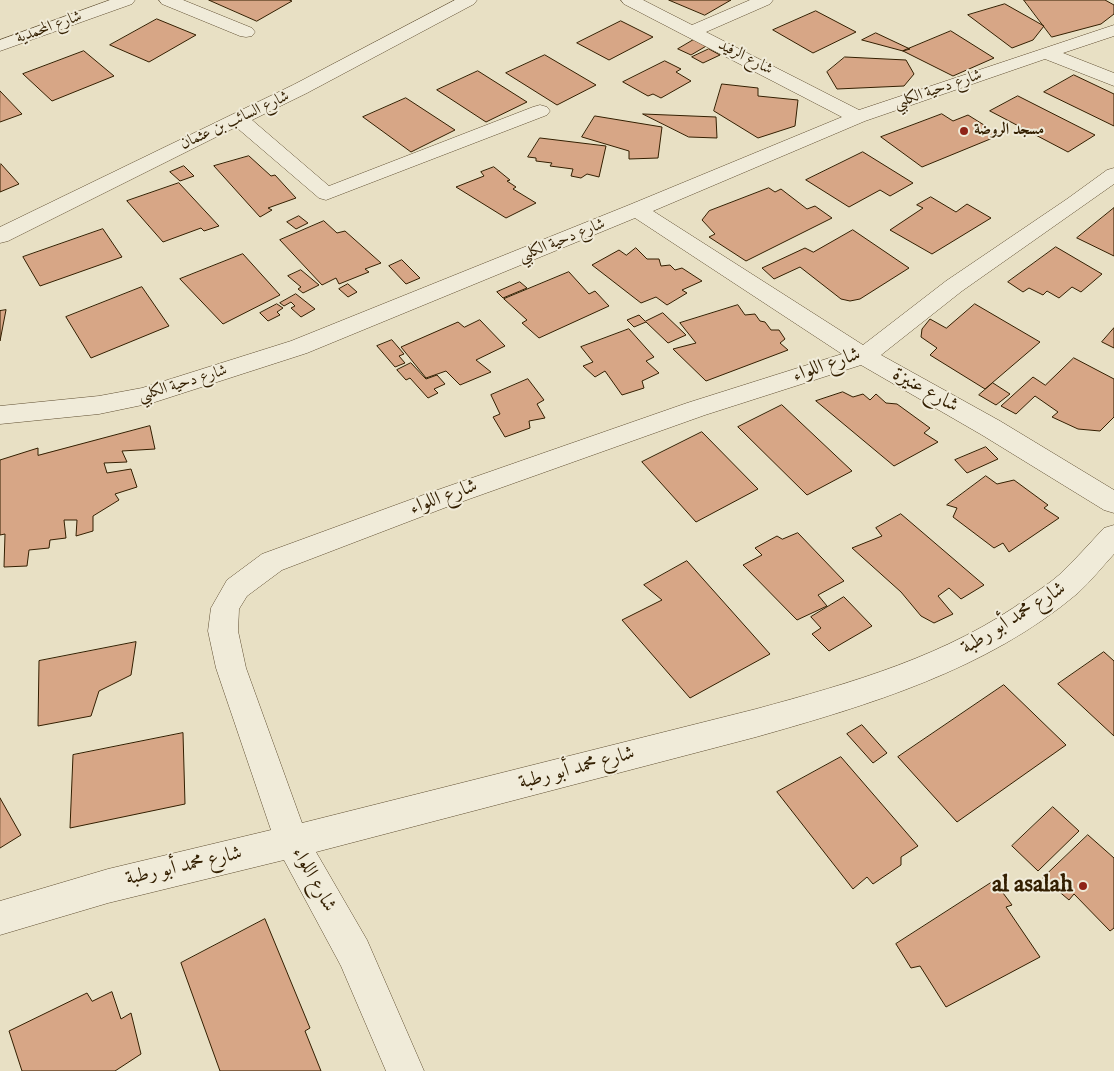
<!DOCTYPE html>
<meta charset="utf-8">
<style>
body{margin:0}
canvas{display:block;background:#e8e0c4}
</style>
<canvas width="1114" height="1071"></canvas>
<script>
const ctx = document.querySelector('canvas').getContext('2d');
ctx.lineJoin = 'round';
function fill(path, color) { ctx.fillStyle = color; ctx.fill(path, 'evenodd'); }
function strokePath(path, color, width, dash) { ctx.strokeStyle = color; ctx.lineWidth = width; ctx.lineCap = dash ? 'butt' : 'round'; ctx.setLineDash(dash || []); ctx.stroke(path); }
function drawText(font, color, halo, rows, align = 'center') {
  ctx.font = font + ' "IM FELL English",Amiri,serif'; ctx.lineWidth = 4; ctx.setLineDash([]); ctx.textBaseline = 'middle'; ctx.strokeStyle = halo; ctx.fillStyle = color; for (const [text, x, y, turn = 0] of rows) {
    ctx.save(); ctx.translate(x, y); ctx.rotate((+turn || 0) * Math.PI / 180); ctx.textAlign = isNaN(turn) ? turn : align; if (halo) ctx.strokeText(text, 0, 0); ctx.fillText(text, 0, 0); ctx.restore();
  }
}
const building = new Path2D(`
 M209,0h80l3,1 -35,20z
 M669,0h62l-26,15z
 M1024,0h81l9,5v9l-13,10 -49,13z
 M1005,4l39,22 -11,14 -21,8 -44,-33z
 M816,11l40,21 -43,21 -40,-23z
 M157,19l39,16 -47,27 -39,-17z
 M621,21l32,16 -44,23 -32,-17z
 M951,31l43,27 -41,18 -50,-25z
 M876,33l34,16 -7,2 -41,-11z
 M695,39l13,6 -17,10 -13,-6z
 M709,49l11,6 -17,8 -11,-6z
 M84,51l30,25 -62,25 -29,-27z
 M545,55l51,30 -39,20 -51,-32z
 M845,57l61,3 8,14 -10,12 -67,3 -10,-17z
 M665,61l16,8 -5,3 15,9 -30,17 -8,-4 -5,2 -25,-14z
 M478,71l49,31 -41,20 -49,-32z
 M1074,75l40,19v32l-70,-34z
 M722,84l36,4v8l40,4 -3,26 -37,12 -44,-27z
 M0,91l22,23 -22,8z
 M1018,96l77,39 -27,17 -78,-41z
 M406,98l49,32 -44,22 -48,-35z
 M643,114l73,3 1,21 -28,-1z
 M942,114l11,7 15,-6 32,20 -78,32 -41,-30z
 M595,116l67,11 -4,31 -29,1v-8l-47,-14z
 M540,138l66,8 -7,31 -12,-3 -6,4 -10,-2 2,-7 -23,-3 2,-3 -16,-2v-3l-8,-1z
 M863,152l50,31 -23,13 -10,-6 -31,17 -43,-27z
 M249,156l22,20 4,-1 21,23 -28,10 4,2 -12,7 -46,-51z
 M1,164l18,20 -19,8v-27z
 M184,166l10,10 -14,5 -10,-9z
 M494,167l16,13 -3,1 9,6 -3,2 23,14 -30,15 -50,-31 28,-11 -3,-4z
 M179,183l40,43 -15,5 -3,-3 -38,14 -36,-41z
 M769,188l6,4 6,-3 26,20 8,-3 17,12 -86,43 -37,-24 6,-3 -13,-14 7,-9z
 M931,197l25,15 11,-8 24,14 -59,36 -42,-24 33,-22 -6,-3z
 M1114,208v48l-37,-18z
 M299,216l9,7 -12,6 -9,-7z
 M324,221l13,12 8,-2 36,32 -16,6 4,3 -30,12 -3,-6 -14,7 -42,-45z
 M103,229l19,28 -82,29 -17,-29z
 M853,230l56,38 -49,31 -10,2 -9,-2 -41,-32 -26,12 -12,-11 43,-20 8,4z
 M1056,247l46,27 -21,18 -9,-5 -13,11 -12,-7 -4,4 -14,-7 -6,4 -15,-10z
 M636,248l11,11h12l2,7 9,-1 5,5 7,-2 20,13 -20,9 5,3 -20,12 -11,-8 -15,6 -49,-38 27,-15 7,5z
 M243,254l37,41 -57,29 -43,-45z
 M402,260l18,18 -14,6 -17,-18z
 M301,270l18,15 -16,8 -5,-4 3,-2 -13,-11z
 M569,272l20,22 6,-3 14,15 -70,32 -17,-15 5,-3 -23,-21z
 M520,282l7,6 -24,10 -6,-6z
 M348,284l9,8 -9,5 -9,-8z
 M142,287l27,39 -78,32 -25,-41z
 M296,294l19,15 -14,8 -10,-9 4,-2 -4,-4 -7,4 -4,-3z
 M277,304l6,4 -6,4 3,3 -12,6 -8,-8z
 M975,304l65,38 -55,47 -55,-34 7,-7 -16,-11 1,-8 8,-10 16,9z
 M738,305l7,10 10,-1 5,7 5,1 6,8h8l6,9 -5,4 8,7 -82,31 -33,-32 23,-6 -16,-20z
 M6,310l-6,31v-30z
 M663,313l23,22 -18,8 -22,-21 -12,5 -7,-7 12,-5 6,6z
 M480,320l25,26 -29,14 15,12 -31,13 -14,-14 -20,7 -25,-31 57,-25 6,5z
 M1114,328v20l-12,-6z
 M629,329l25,28 -8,4 13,12 -17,8 2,7 -22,7 -17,-24 -10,6 -12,-11 10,-4 -12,-15z
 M392,340l12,14 -5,2 6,7 -10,4 -18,-21z
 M1074,358l40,21v38l-14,14 -22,-2 -26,-12 6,-5 -23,-16 -19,18 -15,-8 32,-29 12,8z
 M411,363l15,16 11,-4 8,9 -11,5 4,4 -10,5 -18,-20 -4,2 -9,-10z
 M528,379l16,21 -7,4 8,14 -16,3 1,7 -25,9 -12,-20 7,-3 -9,-19z
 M993,383l17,11 -14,11 -17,-10z
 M843,392l10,5 10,-3 7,6 6,-6 10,9 11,1 33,24 -6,5 14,9 -44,24 -78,-65z
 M782,405l70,66 -45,24 -69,-68z
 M150,426l5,23 -33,2 5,11 -23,1 3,10 24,-4 6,18 -22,7 4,6 -26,16v15l-17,5 1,-16h-13l2,18 -16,2 -1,8 -20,2 -2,16 -23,1 1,-33 -5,1v-75l38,-12v7z
 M702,432l56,57 -62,33 -54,-60z
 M986,447l12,12 -31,14 -12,-13z
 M986,476l11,8 17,-4 34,25 -4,3 15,10 -50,34 -6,-9 -9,5 -41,-31 4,-9 -10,-3z
 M901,514l83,71 -23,14 -12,-11 -11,8 15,18 -19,9 -13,-7 -20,-24 -49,-44 30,-12 -6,-8z
 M798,533l46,48 -26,14 9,11 -30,14 -54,-55 19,-10 -7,-7 22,-12 5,3z
 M687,561l83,93 -80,44 -68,-78 40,-20 -18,-15z
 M844,597l28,29 -43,25 -17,-17 9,-6 -10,-11z
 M136,642l-5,33 -32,16 -8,25 -53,10 1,-65z
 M1104,652l10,9v75l-56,-52z
 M1004,685l62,60 -109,77 -59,-65z
 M862,725l25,28 -14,10 -26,-29z
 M183,733l2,71 -115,24 3,-73z
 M841,757l77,89 -17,11v8l-28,19 -6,-7 -14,12 -76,-97z
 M0,798l21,37 -21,13z
 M1053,807l26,24 -41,40 -26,-25z
 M1088,835l26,23v70l-4,3 -36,-37 -5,6 -26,-22z
 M994,881l18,24 -6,2 34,50 -94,50 -26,-41 -9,2 -15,-24z
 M265,919l45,109 -5,3 16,40h-101l-39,-108z
 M112,992l9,27 10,-6 10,41 -26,17h-93l-13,-40 78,-38 5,8z`);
fill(building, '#d7a686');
strokePath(building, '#331f01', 1);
const minor = new Path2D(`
 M110,0h25l-3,4 -132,47v-11z
 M159,0h24l69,28 3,4 -3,4 -6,1 -6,-1 -78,-32z
 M455,0h22l-3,4 -167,89 -55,27 77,66 204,-79 7,-2 7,2 3,4 -3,4 -221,85 -7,-2 -83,-71 -228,114 -8,2v-16l293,-142z
 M621,0h22l49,25 58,-25h23l-3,4 -64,28 153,78 255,-85v11l-51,17 51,20v13l-69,-27 -180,62 -212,90 210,134 83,-64 121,-82 40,-29 7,-2v16l-152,107 -81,64 119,66 114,69v23l-10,-3 -122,-75 -121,-70 -156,50 -261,93 -162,62 -35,26 -8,13 -1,22 8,37 56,155 454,-114c95,-26 192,-53 273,-112 10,-7 21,-14 30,-22 16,-15 30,-31 45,-47l10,-3v29c-12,13 -23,27 -36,39 -91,77 -209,112 -322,144l-440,115 51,88 57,131h-38l-45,-105 -57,-106 -176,43 -108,32v-34l108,-32 163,-39 -55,-162 -8,-37 3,-23 16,-28 35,-26 164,-60 261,-91 155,-49 -207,-136 -328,135 -155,50 -53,11 -99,10v-18l99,-10 43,-8 149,-47 338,-136 213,-88 -218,-113z`);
strokePath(minor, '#604f32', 1);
fill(minor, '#f0ebd9');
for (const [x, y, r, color] of [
 [964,131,5,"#8f2418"],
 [1083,886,5,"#8f2418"]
]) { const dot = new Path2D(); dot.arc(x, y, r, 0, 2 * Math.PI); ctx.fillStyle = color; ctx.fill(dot); strokePath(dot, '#f0ebd9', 2); }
drawText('16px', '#331f01', '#f0ebd9', [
 ["شارع المحمدية",49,28,-20],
 ["شارع الرفيد",745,58,27],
 ["شارع دحية الكلبي",938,90,-19],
 ["شارع السائب بن عثمان",235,121,-25],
 ["شارع دحية الكلبي",562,241,-22],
 ["شارع دحية الكلبي",183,384,-17]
]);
drawText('bold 16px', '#331f01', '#f0ebd9', [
 ["مسجد الروضة",974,131]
], 'left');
drawText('20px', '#331f01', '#f0ebd9', [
 ["شارع اللواء",827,366,-19],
 ["شارع عنيزة",925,391,29],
 ["شارع اللواء",444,498,-20],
 ["شارع محمد أبو رطبة",1014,619,-32],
 ["شارع محمد أبو رطبة",577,769,-15],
 ["شارع محمد أبو رطبة",184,867,-13],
 ["شارع اللواء",313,880,61]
]);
drawText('bold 24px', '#331f01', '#f0ebd9', [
 ["al asalah",1073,886]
], 'right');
</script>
